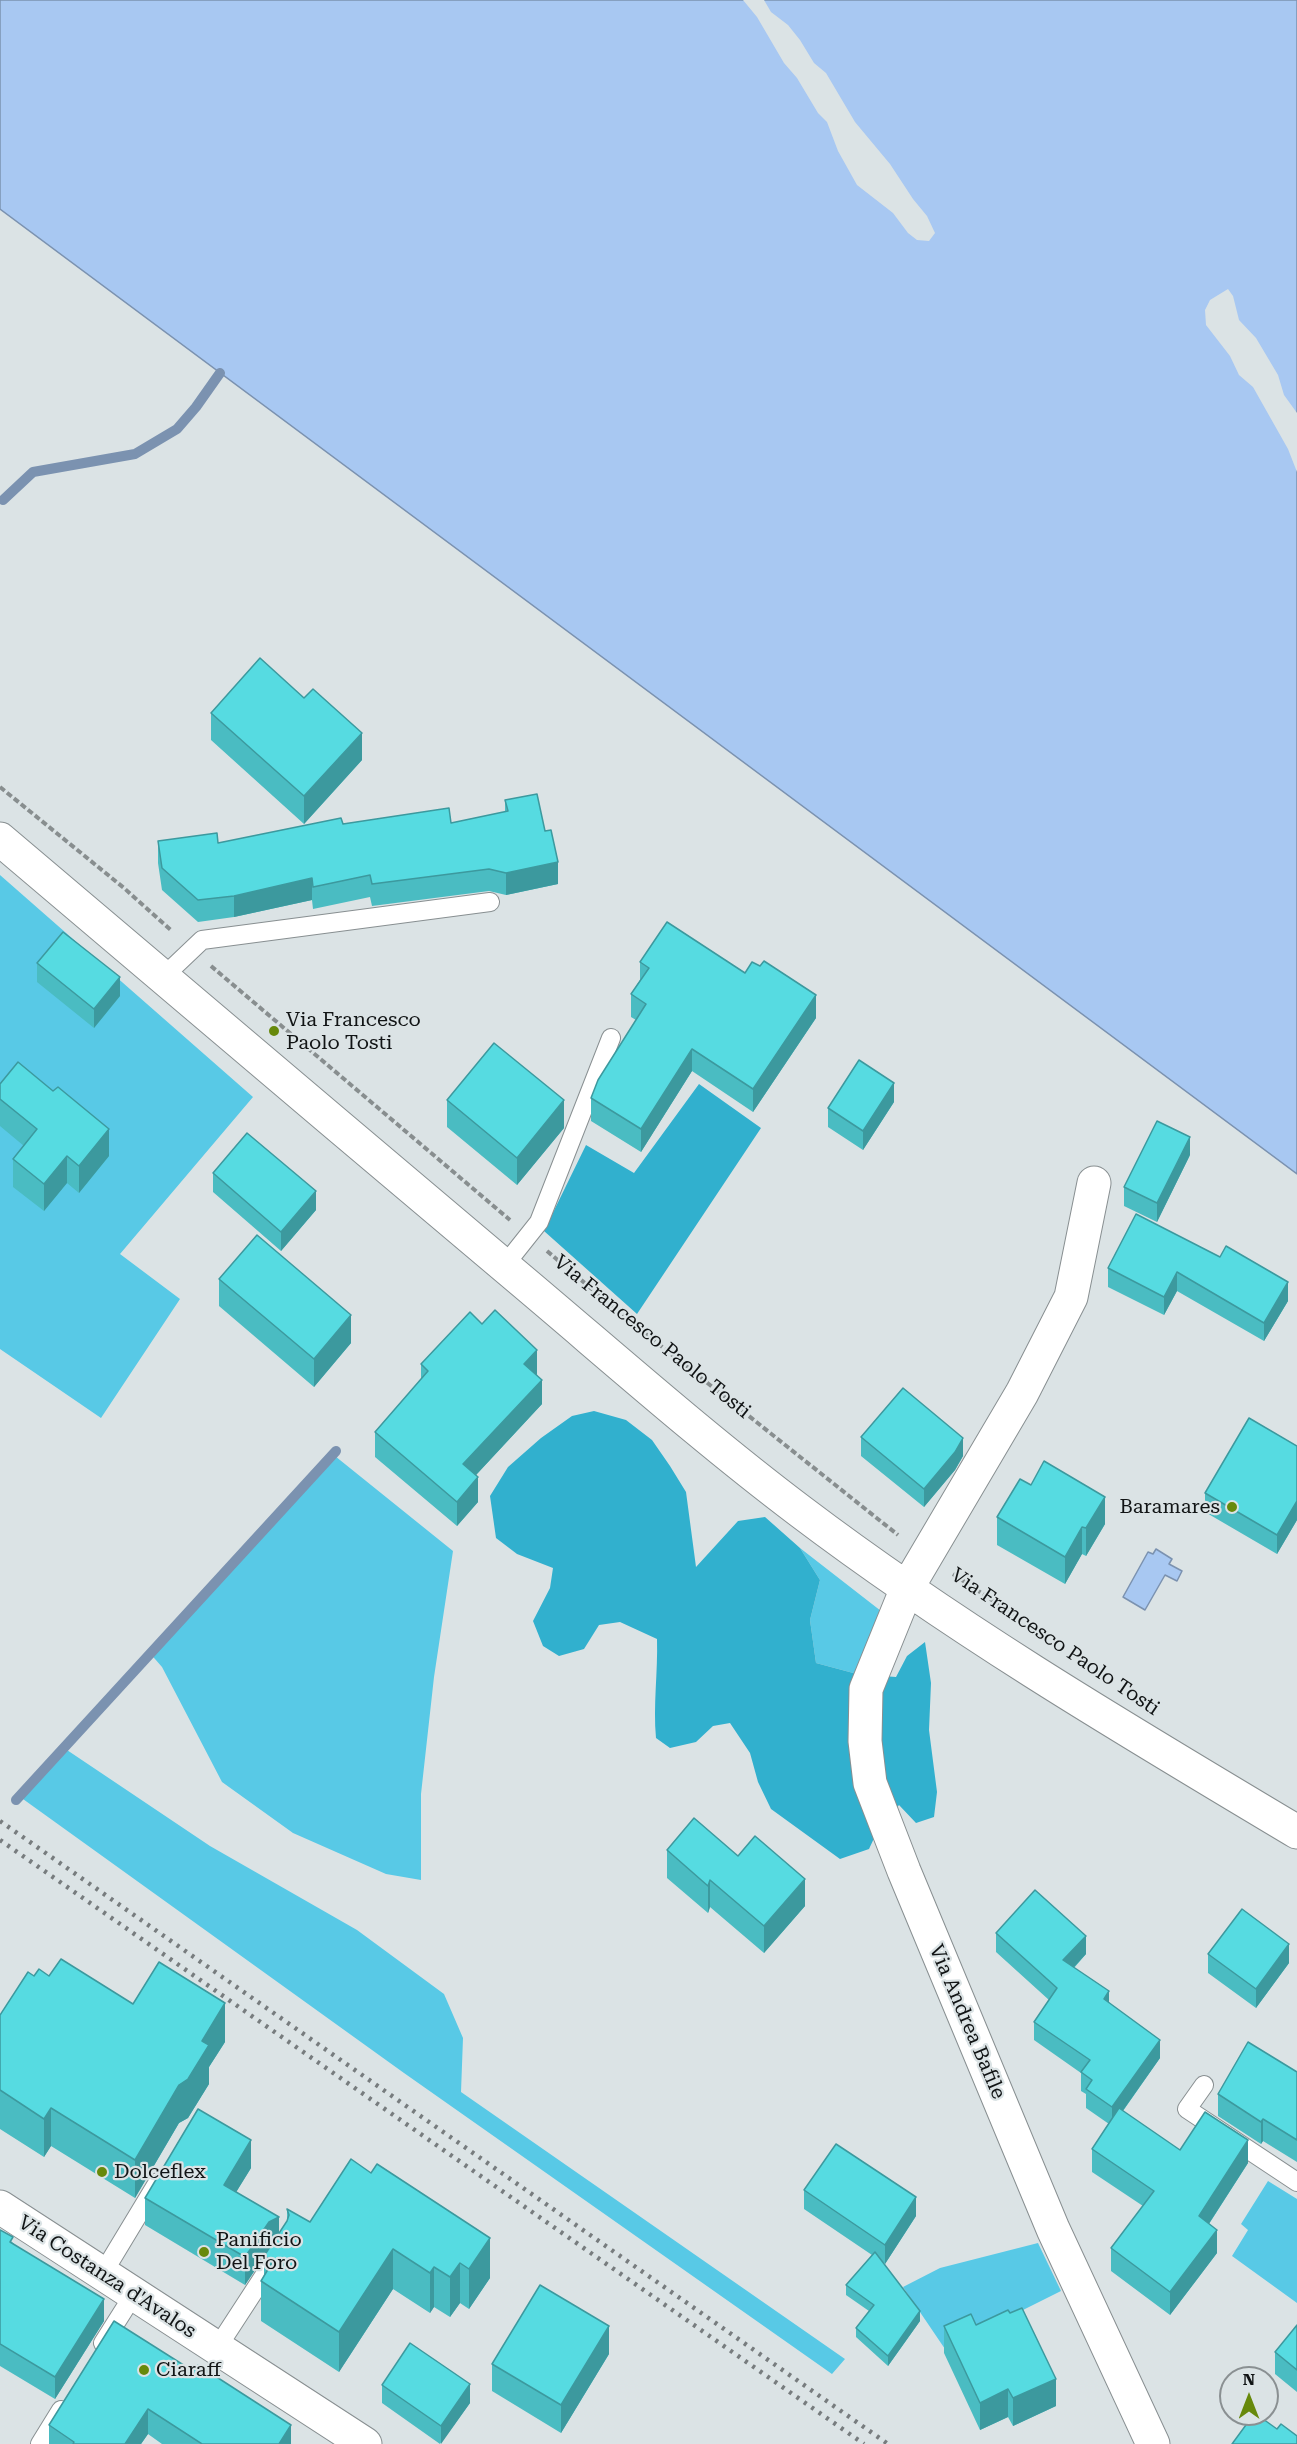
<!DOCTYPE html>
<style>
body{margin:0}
#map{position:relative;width:1297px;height:2444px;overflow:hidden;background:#dbe3e5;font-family:"Roboto Serif",serif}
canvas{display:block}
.north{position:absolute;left:1219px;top:2366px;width:60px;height:60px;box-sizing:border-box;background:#dbe3e5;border:2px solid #8a9092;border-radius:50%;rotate:0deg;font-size:16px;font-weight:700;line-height:24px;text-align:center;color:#111415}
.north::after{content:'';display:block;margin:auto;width:21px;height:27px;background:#67890b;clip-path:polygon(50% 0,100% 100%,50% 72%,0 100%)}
</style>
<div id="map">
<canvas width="1297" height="2444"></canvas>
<div class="north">N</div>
</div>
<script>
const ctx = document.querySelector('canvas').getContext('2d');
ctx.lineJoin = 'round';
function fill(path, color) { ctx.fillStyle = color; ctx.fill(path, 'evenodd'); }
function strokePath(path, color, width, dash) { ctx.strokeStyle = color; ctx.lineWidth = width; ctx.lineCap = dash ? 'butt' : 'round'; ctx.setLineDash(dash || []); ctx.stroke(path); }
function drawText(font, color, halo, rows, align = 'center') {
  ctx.font = font + ' "Roboto Serif",serif'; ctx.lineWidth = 4.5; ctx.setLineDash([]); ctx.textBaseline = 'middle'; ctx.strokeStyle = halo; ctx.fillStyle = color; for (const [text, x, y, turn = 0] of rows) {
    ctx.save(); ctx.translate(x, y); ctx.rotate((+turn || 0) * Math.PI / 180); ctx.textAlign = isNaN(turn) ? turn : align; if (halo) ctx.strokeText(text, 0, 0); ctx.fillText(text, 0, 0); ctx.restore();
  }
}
fill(new Path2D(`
 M0,875l253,222 -133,157 60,45 -79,119 -101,-69z
 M330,1452l123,99 -19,126 -13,117v86l-35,-6 -93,-41 -71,-51 -60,-115 -14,-16z
 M800,1548l81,63 -24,63 -41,-11 -6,-43 10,-40z
 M61,1746l149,100 147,84 87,64 19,44 -2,54 384,267 -13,15 -428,-301 -388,-279z
 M1268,2181l29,18v104l-65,-47 16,-26 -7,-6z
 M1038,2243l23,48 -116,58 -42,-62 37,-19z`), '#58c9e6');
fill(new Path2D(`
 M699,1084l62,44 -124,186 -93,-83 42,-86 48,28z
 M594,1411l32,9 26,20 18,26 16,26 10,75 42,-46 27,-4 35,31 20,32 -10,40 6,43 41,11 39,3 11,-21 18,-14 6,41 -2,47 8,62 -3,25 -18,6 -17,-18 -23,29 -7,15 -29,10 -69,-50 -13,-27 -8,-29 -20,-30 -17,3 -17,16 -26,6 -14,-10c-3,-33 2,-66 1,-99l-37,-17 -21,3 -15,24 -25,7 -16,-10 -10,-25 17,-33 3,-20 -36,-14 -21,-16 -6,-42 18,-29 33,-29 31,-22z`), '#31b0ce');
const water = new Path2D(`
 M0,0h1297v1174l-1297,-965z
 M1156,1549l16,10 -3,5 13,7 -5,10 -12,-6 -20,35 -22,-13 25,-45 5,2z`);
fill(water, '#a8c8f2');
strokePath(water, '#7b92b0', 1.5);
fill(new Path2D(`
 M743,0h21l7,12 17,13 12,15 14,23 12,10 29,49 35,42 23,35 14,17 8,17 -6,8 -12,-1 -9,-7 -15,-20 -36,-28 -19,-34 -11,-29 -9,-9 -21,-35 -13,-15 -27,-46z
 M1228,289l5,7 6,24 17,18 22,37 6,20 13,18v59l-9,-23 -35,-62 -14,-12 -9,-19 -24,-31 -1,-15 5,-10z`), '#dbe3e5');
strokePath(new Path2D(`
 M3,500l30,-28 102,-18 42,-25 19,-22 24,-34
 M16,1800l320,-349`), '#7b92b0', 10);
const service = new Path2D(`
 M162,978l40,-38 288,-38
 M504,1266l35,-44 72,-184
 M1204,2085l-17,24 110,73
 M103,2273l55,-91
 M103,2343l31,-49
 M217,2348l56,-86
 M40,2444l21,-34`);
const minor = new Path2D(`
 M0,839c172,146 343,291 515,436 94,79 187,162 285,236 157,119 328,220 497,321
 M1094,1183l-23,114 -49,96 -115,195 -41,101 -1,52 5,42 34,88 149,358 100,215`);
const secondary = new Path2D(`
 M0,2207l365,237`);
strokePath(service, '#888f91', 20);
strokePath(minor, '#888f91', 35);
strokePath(secondary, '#888f91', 35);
strokePath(new Path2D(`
 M0,787l124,101 48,43
 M211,966l299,254
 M547,1251l79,67 272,217
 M953,1574l69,46`), '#888e8f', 4, [6, 3]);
strokePath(service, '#fff', 18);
strokePath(minor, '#fff', 33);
strokePath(secondary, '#fff', 33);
strokePath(new Path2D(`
 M0,1821l888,623
 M0,1840l864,604`), '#777c7e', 4.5, [3, 6]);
fill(new Path2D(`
 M211,713l151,47 -58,64 -93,-84z
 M505,800l40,31 13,53 -52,11 -17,-4 -117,15 -2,-9 -57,12 -1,-9 -78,17 -36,5 -36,-32 -4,-27v-22l60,2 125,-19 108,-1 54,-11z
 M640,962l105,11 71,45 -63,94 -61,-41 -51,81 -50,-31v-23l45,-78 -5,-3v-23l9,-14z
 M37,963l83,33 -26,32 -57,-46z
 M0,1084l109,72 -30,37 -12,-10 -23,28 -31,-24v-28l11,-13 -24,-20z
 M447,1100l117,28 -47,57 -70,-58z
 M894,1102l-31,48 -35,-23v-19z
 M1190,1155l-33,67 -33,-16v-19z
 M213,1173l103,37 -35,41 -68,-59z
 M1220,1257l68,44 -24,40 -87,-50 -13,24 -56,-28v-19z
 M219,1279l132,64 -37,44 -95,-81z
 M421,1364l116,10 5,30 -66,71 2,27 -21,24 -82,-69v-25l46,-52z
 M861,1437l102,19 -8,14 -31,37 -63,-51z
 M1297,1446v74l-20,34 -72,-42v-19z
 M1031,1485l74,39 -19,32 -4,-2 -17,30 -68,-39v-28z
 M667,1850l71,6 67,50 -41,47 -54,-46 -2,6 -41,-35z
 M996,1933l90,21 -12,14 35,34 51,56 -37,53 57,39 68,13 -39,61 8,29 -47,62 -59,-44v-23l32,-42 -51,-34v-23l17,-25 -23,-16v-14l-5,-3v-18l-47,-33v-18l15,-22 -53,-48z
 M1208,1954l81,9 -33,45 -48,-35z
 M34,1976h15l84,28 92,38 -16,25v17l-21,34 -9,5 -44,75 -84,-52 -7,11 -44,-28v-114z
 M1297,2072v90l-34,-21 -2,3 -43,-28v-22z
 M351,2159l139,119 -21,31 -9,-6 -10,14 -16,-10 -4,6 -37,-24 -54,83 -78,-51v-40l3,-6v-19l6,-8 -25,37 -100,-60v-27l106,-30 -15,24 43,42 8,-12v-13l23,13z
 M804,2190l112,26 -31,48 -2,-2 37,59 -32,45 -32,-29v-9l13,-17 -23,-16v-10l26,-30 -68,-46z
 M0,2230l13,13 91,78 -49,78 -55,-33z
 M114,2321l177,123h-129l-14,-10 -7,10h-92v-19z
 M976,2325l80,81 -43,20 -5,-9 -28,13 -36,-77v-27z
 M1297,2325v67l-22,-18v-22z
 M609,2354l-48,79 -69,-42v-27z
 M382,2385l88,18 -30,41 -58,-41z`), '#4abcc2');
fill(new Path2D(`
 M362,733v27l-58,64v-28z
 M558,862v22l-52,11v-22z
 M312,878v22l-78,17v-21z
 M120,977v19l-26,32v-19z
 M816,995v23l-63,94v-23z
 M692,1049v22l-51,81v-23z
 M894,1083v19l-31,48v-19z
 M564,1100v28l-47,57v-27z
 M109,1129v27l-30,37v-27z
 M1190,1137v18l-33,67v-19z
 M67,1156v27l-23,28v-27z
 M316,1191v19l-35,41v-19z
 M1177,1272v19l-13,24v-18z
 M1288,1282v19l-24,40v-18z
 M351,1315v28l-37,44v-28z
 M537,1350v24l-13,14v-24z
 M542,1380v24l-79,85v-25z
 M963,1438v18l-8,14 -31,37v-18z
 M478,1477v25l-21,24v-24z
 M1105,1497v27l-19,32v-28z
 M1297,1501v19l-20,34v-19z
 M1082,1527v27l-17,30v-27z
 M805,1879v27l-41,47v-27z
 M710,1880v27l-2,6v-27z
 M1086,1936v18l-23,25v-19z
 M1289,1944v19l-33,45v-19z
 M1109,1991v19l-5,-11z
 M225,2003v39l-16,25v17l-21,34 -9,5 -44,75v-38l44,-75 23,-44z
 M1160,2040v18l-48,68v-19z
 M51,2108v38l-7,11v-38z
 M1263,2119v22l-2,3v-22z
 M251,2140v28l-27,44v-27z
 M1248,2140v23l-49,76v-23z
 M916,2197v19l-31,48v-19z
 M279,2217v27l-10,5 -24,36v-28l24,-35z
 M1217,2230v23l-47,62v-23z
 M490,2238v40l-21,31v-40z
 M393,2249v40l-54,83v-40z
 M460,2263v40l-10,14v-40z
 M434,2267v40l-4,6v-40z
 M104,2299v22l-49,78v-22z
 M920,2311v10l-32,45v-10z
 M609,2326v28l-48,79v-28z
 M1056,2379v27l-43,20v-28z
 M470,2384v19l-29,41v-18z
 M1008,2389v28l-28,13v-27z
 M148,2409v25l-7,10h-16z
 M291,2425v19h-12z`), '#3c999e');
const building = new Path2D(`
 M260,658l44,40 9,-9 49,44 -58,63 -93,-83z
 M537,794l8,37 6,-1 7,32 -52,11 -17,-4 -117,15 -2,-9 -57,12 -1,-9 -78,18 -36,4 -36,-32 -4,-27 59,-8 1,10 123,-25 2,6 106,-16 2,15 57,-12 -3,-11z
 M667,922l78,51 7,-11 8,4 4,-5 52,34 -63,94 -61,-40 -51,80 -50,-31 7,-18 48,-76 -15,-10 18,-26 -9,-6z
 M63,932l57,45 -26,32 -57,-46z
 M494,1043l70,57 -47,58 -70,-58z
 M859,1060l35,23 -31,48 -35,-23z
 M18,1062l35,29 5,-4 51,42 -30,37 -12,-10 -23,28 -31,-25 24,-30 -37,-30v-15z
 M1157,1121l33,16 -33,66 -33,-16z
 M247,1133l69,58 -35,41 -68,-59z
 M1136,1214l84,43 6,-11 62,36 -24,41 -87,-51 -13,25 -56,-29z
 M257,1235l94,80 -37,44 -95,-80z
 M495,1310l42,40 -13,14 18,16 -79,84 15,13 -21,25 -82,-70 53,-61 -7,-7 49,-52 12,12z
 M903,1388l60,50 -8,14 -31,37 -63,-52z
 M1249,1418l48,28v55l-20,34 -72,-42z
 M1044,1461l61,36 -19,31 -4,-1 -17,30 -68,-40 23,-38 11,6z
 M694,1818l44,38 17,-20 50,43 -41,47 -54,-46 -2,6 -41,-36z
 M1035,1890l51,46 -23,24 46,31 -5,8 56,41 -48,67 -26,-18 6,-9 -11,-8 9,-12 -56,-38 23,-34 -61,-55z
 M1242,1909l47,35 -33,45 -48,-35z
 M61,1959l72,45 26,-42 66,41 -23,38 7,4 -21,34 -9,6 -44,75 -84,-52 -7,11 -44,-29v-75l28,-43 6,4 5,-7 10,7z
 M1248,2042l49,30v68l-34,-21 -2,3 -43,-28z
 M1119,2108l61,42 25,-38 43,28 -49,76 18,14 -47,62 -59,-44 43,-57 -62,-42z
 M198,2109l53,31 -27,45 55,32 -10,5 -24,35 -100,-59z
 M836,2144l80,53 -31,48 -81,-55z
 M351,2159l20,14 6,-9 113,74 -21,31 -9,-6 -10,14 -16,-10 -4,6 -37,-24 -54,83 -78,-51 12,-20 -9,-5 23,-35 2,-6 -2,-6 23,13z
 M0,2230l13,7 -3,5 94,57 -49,78 -55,-33z
 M875,2252l45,59 -32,45 -32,-28 18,-23 -28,-20z
 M540,2285l69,41 -48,79 -69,-41z
 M1022,2308l34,71 -43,19 -5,-9 -28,14 -36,-77 27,-12 5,11 32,-15 2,3z
 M114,2321l79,50 5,-6 93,60 -12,19h-77l-54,-35 -23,35h-52l1,-2 -25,-17z
 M1297,2325v45l-22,-18z
 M410,2343l60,41 -29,42 -59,-41z
 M1254,2414h2l21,15 4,-5 16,12v8h-65z`);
fill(building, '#56dbe1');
strokePath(building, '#3c999e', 1.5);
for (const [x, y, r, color] of [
 [274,1031,6,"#67890b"],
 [1232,1507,6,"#67890b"],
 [102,2172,6,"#67890b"],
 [204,2252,6,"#67890b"],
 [144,2370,6,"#67890b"]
]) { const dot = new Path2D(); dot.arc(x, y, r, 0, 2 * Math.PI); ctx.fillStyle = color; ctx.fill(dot); strokePath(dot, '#dbe3e5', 2); }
drawText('20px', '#111415', '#dbe3e5', [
 ["Via Francesco",286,1020],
 ["Paolo Tosti",286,1043],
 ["Baramares",1220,1507,"right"],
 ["Dolceflex",114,2172],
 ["Panificio",216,2240],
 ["Del Foro",216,2263],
 ["Ciaraff",156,2370]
], 'left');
drawText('20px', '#111415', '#dbe3e5', [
 ["Via Francesco Paolo Tosti",652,1337,39],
 ["Via Francesco Paolo Tosti",1055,1642,34],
 ["Via Andrea Bafile",967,2022,67],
 ["Via Costanza d'Avalos",107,2277,33]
]);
</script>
